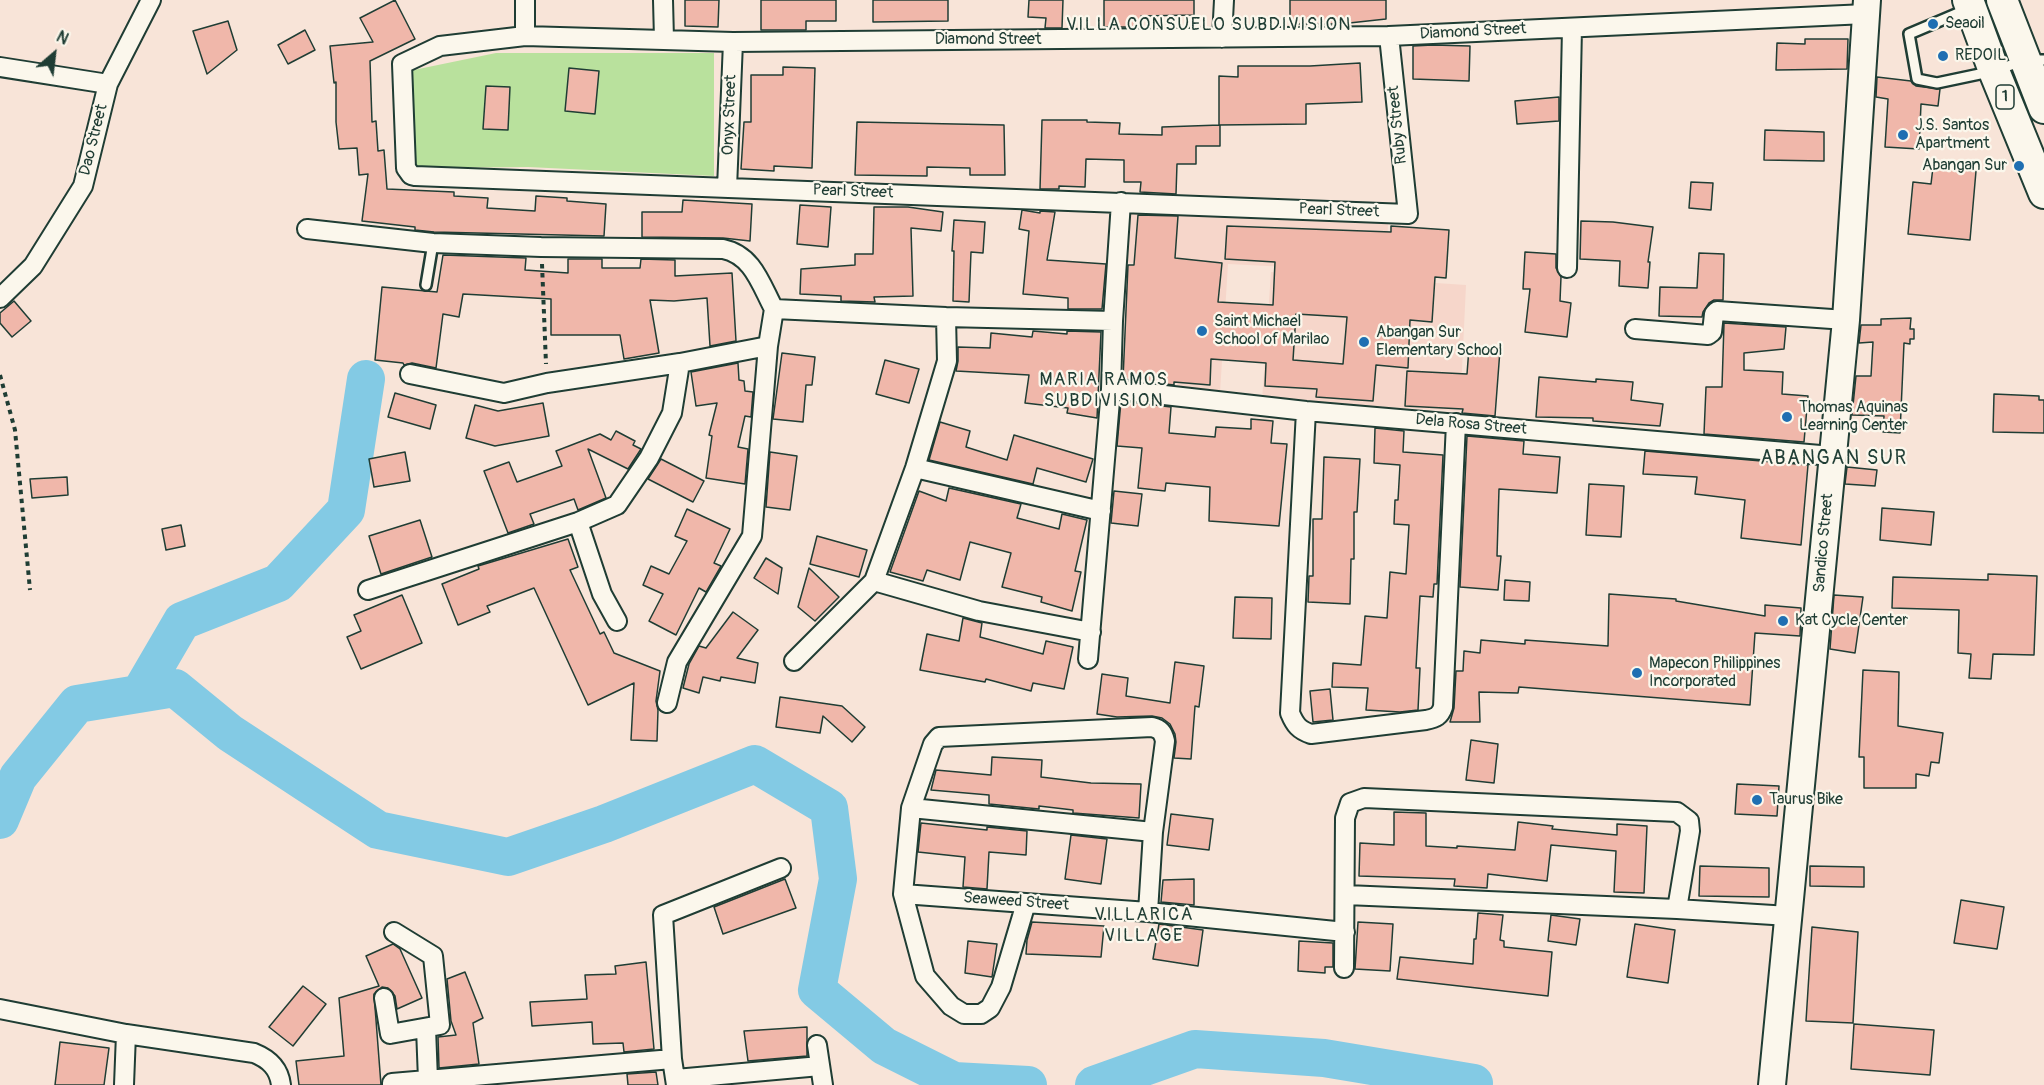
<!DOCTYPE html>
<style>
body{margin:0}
#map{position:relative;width:2044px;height:1085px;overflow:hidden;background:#f8e4d8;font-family:Pangolin,sans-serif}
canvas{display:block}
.north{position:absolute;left:24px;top:24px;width:60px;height:60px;-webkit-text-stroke:4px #fbf7ec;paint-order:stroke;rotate:28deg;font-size:16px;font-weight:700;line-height:24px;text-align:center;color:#1f3d34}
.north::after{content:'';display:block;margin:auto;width:21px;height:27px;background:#1f3d34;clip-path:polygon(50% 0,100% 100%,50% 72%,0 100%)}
</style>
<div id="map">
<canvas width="2044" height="1085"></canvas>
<div class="north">N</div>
</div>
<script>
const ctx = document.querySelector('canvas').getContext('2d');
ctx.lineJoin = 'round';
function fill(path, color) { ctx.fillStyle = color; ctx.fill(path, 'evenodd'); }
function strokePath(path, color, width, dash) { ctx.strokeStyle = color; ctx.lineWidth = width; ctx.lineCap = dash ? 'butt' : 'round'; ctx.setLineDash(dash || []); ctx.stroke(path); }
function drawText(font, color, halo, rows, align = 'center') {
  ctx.font = font + ' Pangolin,sans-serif'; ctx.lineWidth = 4.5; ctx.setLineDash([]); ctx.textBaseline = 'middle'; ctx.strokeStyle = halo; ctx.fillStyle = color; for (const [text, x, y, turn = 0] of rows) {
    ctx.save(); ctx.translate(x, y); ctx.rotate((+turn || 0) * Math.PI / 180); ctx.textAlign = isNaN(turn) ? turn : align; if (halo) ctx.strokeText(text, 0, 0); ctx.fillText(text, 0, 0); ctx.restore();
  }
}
fill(new Path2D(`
 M1130,205l258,19 -2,48 -158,-8 -8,129 -43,-4 8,-122 -62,-5z
 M1271,272l195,13 -6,126 -198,-11z`), '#f6d6ca');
fill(new Path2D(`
 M496,53h218v123l-186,-9 -114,1 -10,-96z`), '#b9e19d');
strokePath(new Path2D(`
 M140,693l42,-72 96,-38 68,-73 20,-131
 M0,820l18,-43 59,-73 98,-16 55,45 148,97 130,27 96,-33 151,-60 74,44 9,71 -21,111 67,56 70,35 74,4
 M1094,1085l101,-36 129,9 150,25`), '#83cae4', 38);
const building = new Path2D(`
 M395,0l20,39 -45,22 2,61 4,-1 2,30 6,-1 3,39 67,3v4l34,2 -1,10 48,3 1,-15 31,2v3l39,3 -2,32 -170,-4 -19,-2v-3l-53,-6 6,-47 -9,1 -2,-27 -18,1 -3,-27v-40l-2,1 -4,-37 43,-4 -13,-24z
 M685,0h34l-1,27 -33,-1z
 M761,0h75v21h-30v9h-45z
 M873,0h75v21l-75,1z
 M1029,0h34l-1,28h-17l1,-10 -18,-1z
 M1104,0h90v15l-53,1 1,11h-38z
 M1290,0h96v19l-46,5h-50z
 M228,21l9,29 -30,24 -14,-43z
 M305,30l10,20 -27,14 -10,-19z
 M1805,39h43l-1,30 -71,1 1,-27 28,1z
 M1433,45l37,1 -1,35 -56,-2v-33z
 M1360,63l2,39 -56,2v20l-87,1v-49l19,1v-11h72z
 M783,67l32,1 -3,100 -38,-2v5l-33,-2 3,-47h7v-47h32z
 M569,68l30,3 -4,43 -30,-3z
 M1877,77l34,4 5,5 24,3 -2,17 -17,-2 -2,45 -34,-2 3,-48 -12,-2z
 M486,86l24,1 -2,43 -25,-1z
 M1559,97v24l-42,3 -2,-23z
 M1042,120h45v2l33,1 -1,11 43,1v-8l58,-2v21h-24v18h-19l-1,30 -36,-2 1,-10h-17v-22l-38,-1 -1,28 -26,-1v3h-19z
 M857,122l147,3 1,50h-35v-7l-43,-1v9l-72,-1z
 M1765,130l59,2v29l-60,-1z
 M1933,167l43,4 -6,69 -62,-6 5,-52 18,2z
 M1691,182l22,1 -2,27 -22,-2z
 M683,200l69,4 -2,37 -27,-3 -81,-1v-25h40z
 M800,205l31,2 -3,40 -31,-3z
 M874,207h34l35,5 -2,19 -30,-3 2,68 -39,1 1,5 -34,-1v-5l-41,-2 1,-25 54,-4v-11h18z
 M1022,210l18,3v-2l15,1 -8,48 59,4 -4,45h-34v-11l-45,-4 6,-63 -10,-2z
 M1138,215l40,1 -3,42 47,5 -4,39 55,3 2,-43 -50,-3 2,-33 164,6v-6l58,4 -3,48 -11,-1 -3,45 -22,-2 -2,48 -32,-3 -3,36 -57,-4 1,-8 -52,-3 1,-23 -55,-4 -1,26 -36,-3v3l-51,-6 5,-114h6zM1296,314l51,3 -4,47 -50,-4z
 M954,220l31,2 -2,31 -12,-1 -2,50 -16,-1 1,-50h-2z
 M1581,221l32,1 40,5 -5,35h2l-2,26 -29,-2 1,-25 -40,-2z
 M1525,252l31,2v14l5,9 -1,24 11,2 -4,34 -42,-5 5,-43h-7z
 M1699,253l25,1 -1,46h-9l-5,3 -6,9 -1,5 -43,-1 1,-29 37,1z
 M443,255l83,3 -1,12 43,3v-14h34v9h38l1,-9 34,1v16l57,-3 4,68 -26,5 -3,-48 -33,3 -24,-1 9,53 -35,6 -4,-24h-69v-36l-88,-5 -4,23 -16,-3 -7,54 -24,-5 -8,2 -1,-2 -28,-3 7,-73 55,5z
 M14,301l17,20 -19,16 -12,-14v-10z
 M1911,318l-1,11h4v10h-4v5l-6,-1 -4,90 -17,-1 1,-16 -32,-1 4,-39h15l2,-34 -14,1 2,-18h20v-6z
 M1724,323l62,4 -2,22 -40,4v17l39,2 -1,22 26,2 -4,46 -100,-8 2,-47h16z
 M1033,331l34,3v-3l34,1 -4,86 -30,-5 1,-5 -43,-5 4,-28 -73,-4 2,-10v-14l32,1 1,-15 41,4z
 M1469,348l31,2 -5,66 -33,-3 1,-4 -58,-3 2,-35 60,3z
 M782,353l33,4 -3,28h-6l-3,37 -30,-3z
 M885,360l34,9 -10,34 -33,-9z
 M738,363l1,17 5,1 1,10 8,1 -2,25 -6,-1 -7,31 10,2 -3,35 -39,-6 6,-42 -3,-1 8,-32 -21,3 -5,-34z
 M1539,377l57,5v-3l37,3 -2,18 32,4 -3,22 -67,-5v-3l-57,-1z
 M395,393l41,12 -6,24 -42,-12z
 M1994,394l45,2v4h5v33l-51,-1z
 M1121,401l50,6 -2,26 46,4 1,-10 35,2v-10l22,2 -2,22 16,1 -8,82 -70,-5 1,-34 -44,-4 -1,8 -27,-3 4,-40 -25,-2z
 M543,403l6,33 -54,10 -29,-8 9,-33 23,6z
 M940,422l30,9 -4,16 41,13 7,-25 79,24 -7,23 -49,-14 -4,16 -104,-24z
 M1375,428l29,3 -1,21 40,3 -6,129h-3l-1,13 -13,-1 -4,72h4l-2,42 -18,2 -34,-2 2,-22 -36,-1 1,-24 28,2 4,-49 22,2 3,-46 16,2 3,-49 -15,-1 1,-24h3l2,-35 -26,-2z
 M616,431l19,10 -2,4 8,4 -13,20 -40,-20 18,49 -28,12 -4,-11 -44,15 4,10 -26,9 -24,-62 25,-9 8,20 45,-16 -6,-15 44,-17 11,6z
 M1467,436l57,5 -1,13 37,3 -3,36 -58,-4 -2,67h4l-3,34 -38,-3z
 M1645,451l163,14 -7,80 -60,-7 4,-38 -50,-6 2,-17 -54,-3z
 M405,452l5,29 -36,6 -5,-28z
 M770,452l27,4 -7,54 -24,-3z
 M1324,457l36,2 -3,53h-3v47h-3l-1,45 -42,-2 1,-26h4v-57h9z
 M661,459l43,22 -11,21 -45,-23z
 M1847,467l30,3 -2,16 -30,-2z
 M67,477l1,18 -36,3 -2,-19z
 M1589,484l35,2 -3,51 -35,-2z
 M949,488l72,16 -4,14 42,11 3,-15 25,6 -12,51 6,1 -9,39 -31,-9 1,-5 -40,-10 9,-34 -41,-11 -10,38 -33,-10 -4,11 -33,-9 29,-81 27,10z
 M1114,491l28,3 -4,32 -27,-3z
 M1882,508l52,4 -3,33 -51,-5z
 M687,509l43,20 -16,34 7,3 -15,26 -7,-4 -23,47 -27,-14 14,-27 -20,-9 8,-19 18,8 18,-33 -12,-5z
 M420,520l12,37 -51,17 -12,-38z
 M181,525l4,21 -19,4 -4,-21z
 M817,536l50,14 -8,27 -49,-13z
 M568,539l10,28 -8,3 30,64 4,-2 10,21 46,18 -4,30 2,9 -1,31 -26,-1 3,-57 -46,22 -54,-117 -47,18 3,6 -32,13 -16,-41 37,-15 -1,-3z
 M766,558l16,10 -4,26 -24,-16z
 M809,568l30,29 -24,24 -17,-14z
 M1988,574l49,2 -3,79 -41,-1 -2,25 -22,-1 2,-24 -13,-1 1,-43 -67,-2 1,-31 95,3z
 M1505,580l25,2 -1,19 -25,-1z
 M1609,594l67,5v2l89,15v-11l36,3 -1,28 -45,-3 -5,72 -231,-18 -1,6 -39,-1 1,30h-30l4,-14 2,-37h7l1,-20 16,2 1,-13 44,4v-4l83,6z
 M402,595l20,48 -61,26 -14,-32 14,-6 -7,-16z
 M1834,595l29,2 -8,56 -25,-4z
 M1235,597l37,1 -1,41 -38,-1z
 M733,612l25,18 -21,28 21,5 -3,20 -34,-6 -1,4 -17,-4 -4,16 -16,-5 6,-24 10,-18 7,2z
 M963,618l19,5 -2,14 63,17 3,-13 27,6 -9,42 -31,-6 -2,8 -45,-12 -1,3 -65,-12 7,-36 32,7z
 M1175,662l29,4 -5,41 -4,-1 -4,53 -17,-1 2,-16 -1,-8 -5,-10 -8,-6 -10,-2 -35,1 -20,-3 5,-40 26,4 -2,18 44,7z
 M1863,670l36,2 -1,54 45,7 -4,30 -8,-1 -2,14 -13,-2v14h-52v-31h-5z
 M1330,689l3,31 -20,2 -3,-31z
 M780,697l62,9 23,21 -13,15 -29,-26 -3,17 -44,-6z
 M1471,740l27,4 -4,39 -28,-3z
 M992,757l50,3 -1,17 50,6 50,1 -2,34 -66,-5v-3l-34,-4v3l-50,-5v-9l-58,-5 5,-20 55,5z
 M1737,784l42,2 -2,30 -42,-2z
 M1394,812l32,1v33l31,2v-2l58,4 3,-28 35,4 -1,3 65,6v-11l30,2 -3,67 -30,-1 2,-41 -65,-6 -4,36 -59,-7 -1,14 -33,-2 1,-7 -96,-3 1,-33 34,2z
 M1171,814l42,5 -4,31 -42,-5z
 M921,823l66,7v-3l40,4 -1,24 -37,-3 -2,37 -24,-2 2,-30 -47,-5z
 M1071,835l36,4 -6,45 -36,-5z
 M1700,866l69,2v29l-70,-1z
 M1810,866l54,1v20l-54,-1z
 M785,879l11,29 -73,26 -9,-27z
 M1194,879v26l-33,-3 2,-22z
 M1961,900l43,7 -7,42 -43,-6z
 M1478,913l25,2 -3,25 4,1v6l48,5 -4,44 -151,-17 3,-22 73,7 1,-25h2z
 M1551,915l29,4 -4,26 -28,-4z
 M1032,922l72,4 -3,31 -75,-3 1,-14z
 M1358,922l35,2 -3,47 -35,-2z
 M1159,924l44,6 -5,36 -45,-7z
 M1635,924l40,6 -7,53 -41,-6z
 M1812,927l46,5 -5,91 -47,-2z
 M968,941l29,3 -5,33 -27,-4z
 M1299,941l34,2v24h-8v6l-27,-2z
 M393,944l7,5 22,49 -25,11 -2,-13 -7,-8 -6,-1 -8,7 7,91h-82l-3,-24 48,-5 -5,-58 40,-12 -13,-30z
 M646,962l8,87 -30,3 -1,-9 -30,1 -1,-22 -60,4 -2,-24 57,-3 -2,-24 31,-1 -1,-8z
 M465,972l18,46 -10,5 6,41 -40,4 -1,-31 18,-2 -5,-14 -4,-42z
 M303,986l23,18 -33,42 -24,-19z
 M1854,1024l80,6 -4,45 -79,-6z
 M807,1027v29l-59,5 -4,-30z
 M60,1042l49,6 -5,37h-49z
 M656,1072l2,13h-30l-1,-11z`);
fill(building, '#f0b7aa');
strokePath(building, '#1f3d34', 1.5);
const service = new Path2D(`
 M1968,9l-59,25 8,45 20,4 57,-12 31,-11h19
 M426,285l7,-42`);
const minor = new Path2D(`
 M525,0v36
 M663,0l1,39
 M1389,36l19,178 -993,-38 -4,-1 -5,-7 -4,-104 38,-18 85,-10 208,6 656,-6 477,-22
 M1222,38l2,-38
 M0,67l108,17
 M727,188l6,-146
 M307,229l126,14 108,4 182,2c30,6 38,36 51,60l172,8 167,4 -2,68 -23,270
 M1567,268l5,-240
 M0,298l33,-32 50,-80 25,-102 43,-84
 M1113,321l8,-119
 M1635,329l73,6 4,-3 2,-18 3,-3 129,9
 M410,374l94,19 43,-10 133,-20 88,-17
 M1111,389l195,22 526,45
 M1306,411l-16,302c5,12 9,17 21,21l115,-14c10,-2 14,-4 17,-13l13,-284
 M915,468l186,43
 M578,522l24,72 15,27
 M874,581l105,30 112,21
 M368,590l210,-68 39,-17 32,-47 23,-45 8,-50
 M794,661l80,-80 41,-113 32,-107 -1,-44
 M667,703l10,-41 75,-126 16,-190 6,-37
 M911,808l242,24
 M903,894l245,18 197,20
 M1346,895l331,14 112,7
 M1026,903l-25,84 -11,21 -9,6h-17l-13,-8 -26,-30 -22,-82 8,-86 22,-64 6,-7 213,-10c8,2 11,5 13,14l-12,91 -5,80
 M1344,968l1,-150 5,-15 14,-5 313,14 12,9 1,10 -13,78
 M384,998l6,36 50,-9 -7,-69 -39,-24
 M0,1009l126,25 128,19c15,6 25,15 27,32
 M426,1028l2,52
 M817,1045l6,40
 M676,1079l144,-13
 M124,1085l2,-51
 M392,1085v-2l280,-24
 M676,1085l-4,-26 -9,-144 118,-47`);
const secondary = new Path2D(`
 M1772,1085l74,-765 21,-320`);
const trunk = new Path2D(`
 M1968,0l26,71 50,122
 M2002,0l42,108`);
strokePath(service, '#1f3d34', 14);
strokePath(minor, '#1f3d34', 22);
strokePath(secondary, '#1f3d34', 30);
strokePath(trunk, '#1f3d34', 34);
strokePath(new Path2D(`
 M542,264l4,100
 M0,375l15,55 15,160`), '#1f3d34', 4, [4.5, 4.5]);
strokePath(service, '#fbf7ec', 9);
strokePath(minor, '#fbf7ec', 18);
strokePath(secondary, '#fbf7ec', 26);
strokePath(trunk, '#fbf7ec', 30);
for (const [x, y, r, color] of [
 [1933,24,6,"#1f6fb2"],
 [1943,56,6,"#1f6fb2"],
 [1903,135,6,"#1f6fb2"],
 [2019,166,6,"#1f6fb2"],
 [1202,331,6,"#1f6fb2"],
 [1364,342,6,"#1f6fb2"],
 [1787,417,6,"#1f6fb2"],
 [1783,621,6,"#1f6fb2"],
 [1637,673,6,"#1f6fb2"],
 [1757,800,6,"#1f6fb2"]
]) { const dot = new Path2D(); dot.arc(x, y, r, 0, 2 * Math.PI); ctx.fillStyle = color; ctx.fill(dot); strokePath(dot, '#fbf7ec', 2); }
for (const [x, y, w] of [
 [2005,97,18]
]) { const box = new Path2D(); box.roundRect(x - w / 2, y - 12, w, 24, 4.5); ctx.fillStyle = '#fbf7ec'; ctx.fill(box); strokePath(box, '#1f3d34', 1.5); }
drawText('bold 15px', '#1f3d34', null, [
 ["1",2005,97]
]);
drawText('16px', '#1f3d34', '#fbf7ec', [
 ["Seaoil",1945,24],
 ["REDOIL",1955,56],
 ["J.S. Santos",1915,126],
 ["Apartment",1915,144],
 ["Abangan Sur",2007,166,"right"],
 ["Saint Michael",1214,322],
 ["School of Marilao",1214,340],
 ["Abangan Sur",1376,333],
 ["Elementary School",1376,351],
 ["Thomas Aquinas",1799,408],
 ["Learning Center",1799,426],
 ["Kat Cycle Center",1795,621],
 ["Mapecon Philippines",1649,664],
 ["Incorporated",1649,682],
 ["Taurus Bike",1769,800]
], 'left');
drawText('16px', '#1f3d34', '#fbf7ec', [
 ["Diamond Street",1473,32,-3],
 ["Diamond Street",988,40],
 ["Onyx Street",730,115,-88],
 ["Ruby Street",1398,125,-96],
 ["Dao Street",94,140,-76],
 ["Pearl Street",853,192,2],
 ["Pearl Street",1339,211,2],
 ["Dela Rosa Street",1471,425,5],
 ["Sandico Street",1824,543,-85],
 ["Seaweed Street",1016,902,4]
]);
ctx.letterSpacing = '1.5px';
drawText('18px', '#1f3d34', '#fbf7ec', [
 ["VILLA CONSUELO SUBDIVISION",1209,25],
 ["MARIA RAMOS",1104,380],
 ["SUBDIVISION",1104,401],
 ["VILLARICA",1144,915],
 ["VILLAGE",1144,936]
]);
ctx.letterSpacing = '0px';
ctx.letterSpacing = '1.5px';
drawText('20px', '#1f3d34', '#fbf7ec', [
 ["ABANGAN SUR",1834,459]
]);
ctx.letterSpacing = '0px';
</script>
